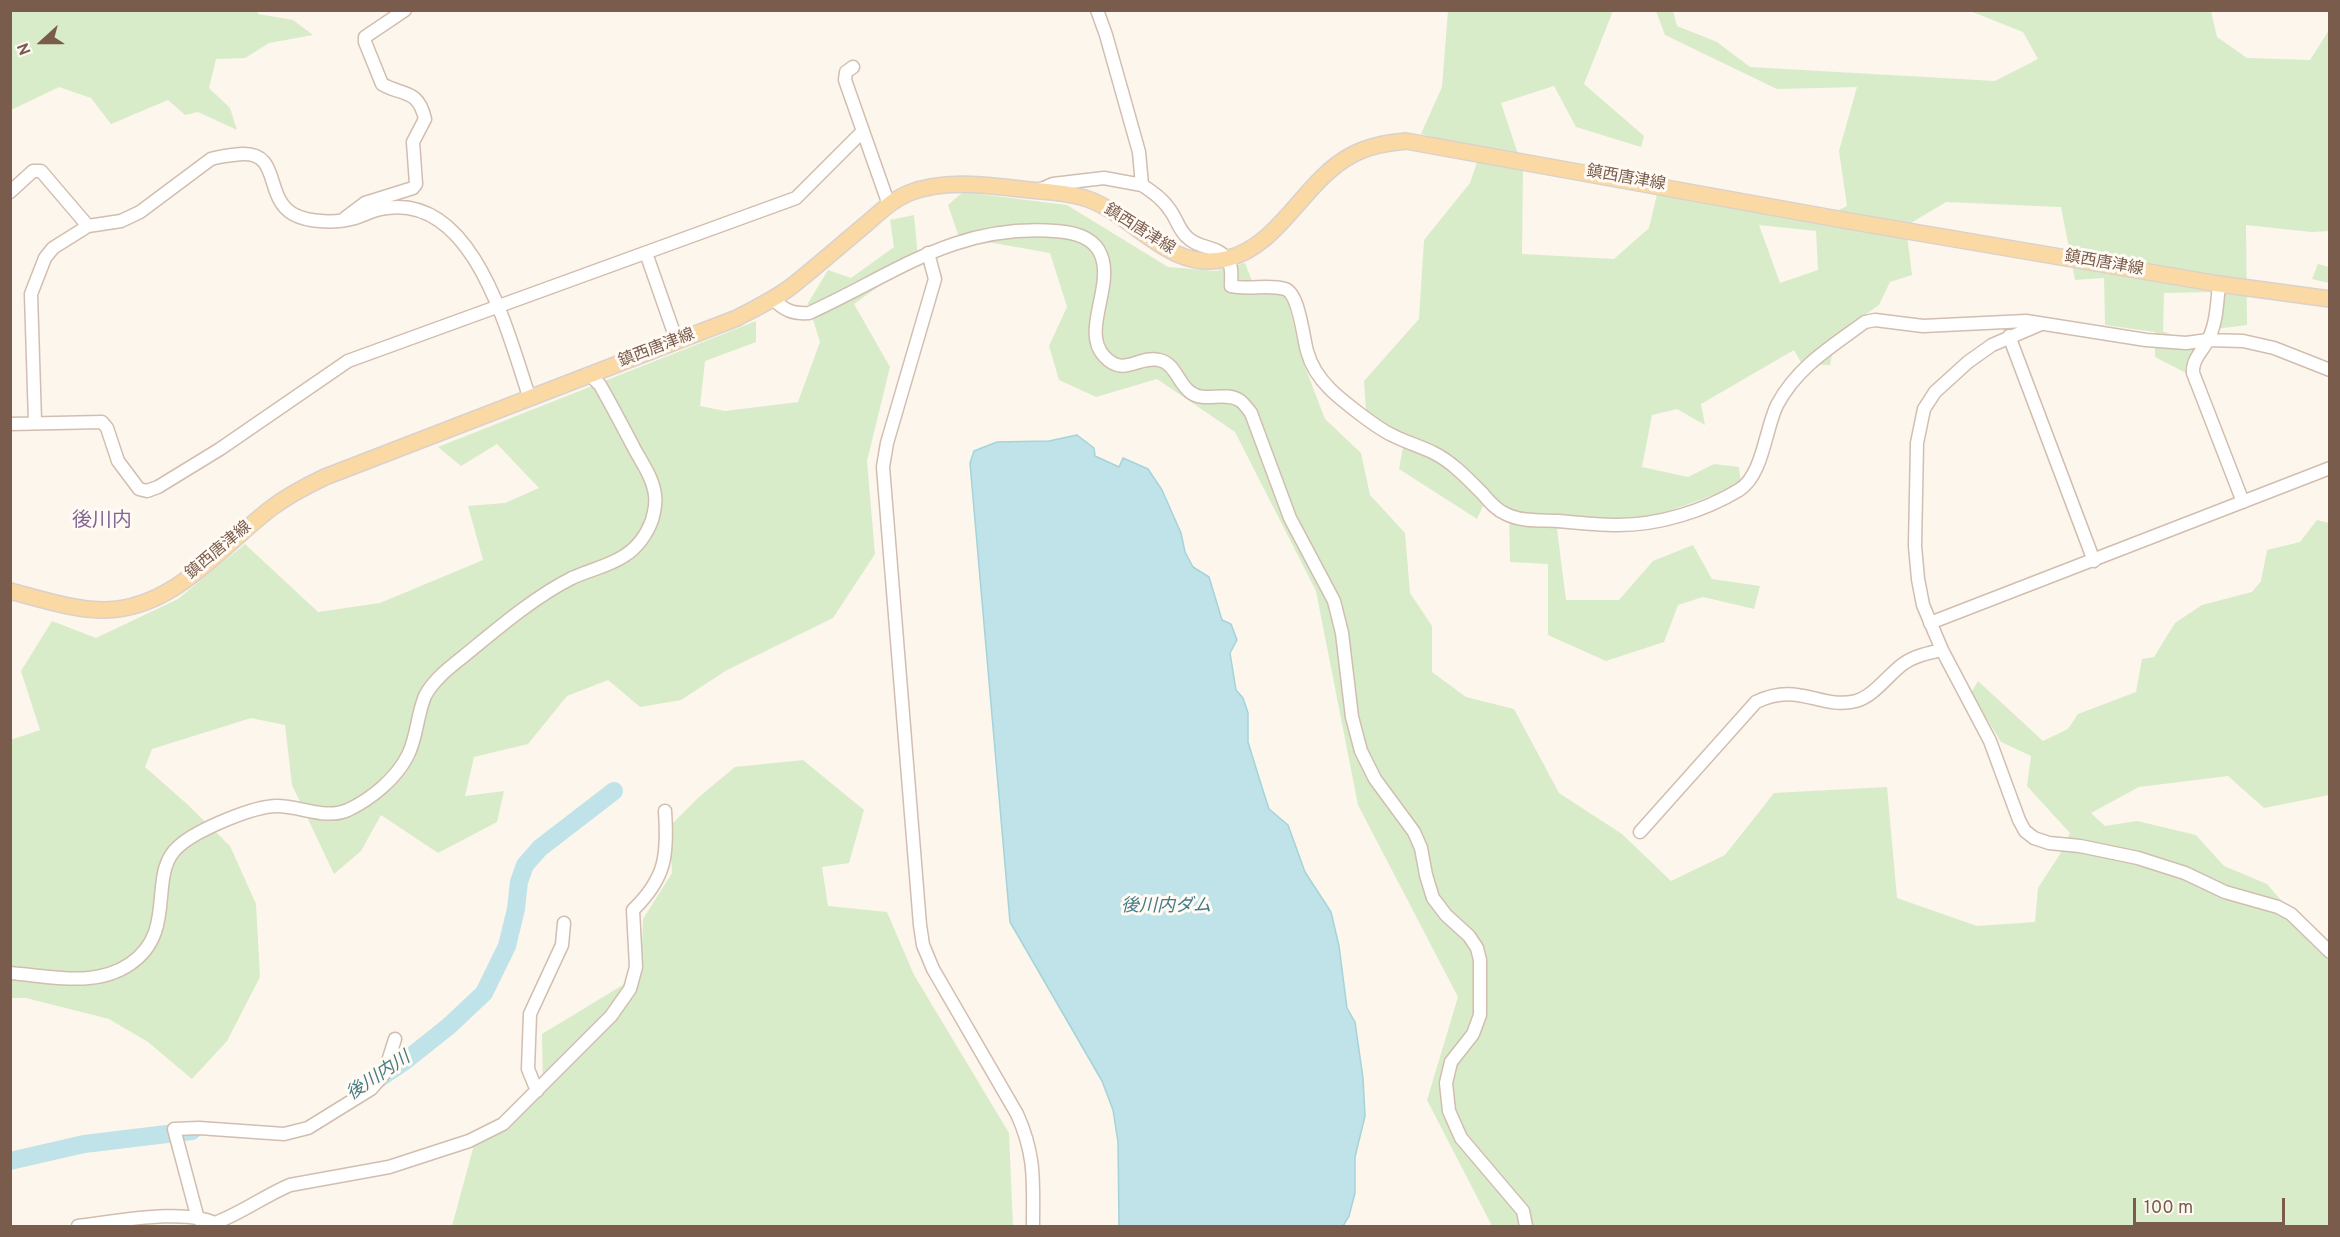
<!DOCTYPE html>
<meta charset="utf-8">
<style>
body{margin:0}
#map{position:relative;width:2340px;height:1237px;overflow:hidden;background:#fdf6ec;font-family:Overpass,sans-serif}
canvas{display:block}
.frame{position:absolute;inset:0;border:12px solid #7a5c4d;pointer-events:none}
.north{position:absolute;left:12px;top:12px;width:60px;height:60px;-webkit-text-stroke:4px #fffaf3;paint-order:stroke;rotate:249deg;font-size:16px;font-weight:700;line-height:24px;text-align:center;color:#7a5c4d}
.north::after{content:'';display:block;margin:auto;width:21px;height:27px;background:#7a5c4d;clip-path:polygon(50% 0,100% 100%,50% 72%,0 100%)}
.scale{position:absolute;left:2133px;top:1198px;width:152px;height:27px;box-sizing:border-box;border:3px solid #7a5c4d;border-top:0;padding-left:8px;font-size:18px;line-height:21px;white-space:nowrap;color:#7a5c4d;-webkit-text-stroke:4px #fffaf3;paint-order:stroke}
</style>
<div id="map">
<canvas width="2340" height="1237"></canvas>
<div class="frame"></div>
<div class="north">N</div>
<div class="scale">100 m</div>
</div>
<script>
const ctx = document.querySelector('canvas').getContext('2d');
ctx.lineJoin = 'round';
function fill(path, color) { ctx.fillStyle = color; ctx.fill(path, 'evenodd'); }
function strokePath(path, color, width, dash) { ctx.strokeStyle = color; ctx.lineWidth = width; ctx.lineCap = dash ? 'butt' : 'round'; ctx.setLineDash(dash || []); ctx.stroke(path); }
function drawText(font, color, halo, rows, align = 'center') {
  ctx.font = font + ' Overpass,"Noto Sans JP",sans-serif'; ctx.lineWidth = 6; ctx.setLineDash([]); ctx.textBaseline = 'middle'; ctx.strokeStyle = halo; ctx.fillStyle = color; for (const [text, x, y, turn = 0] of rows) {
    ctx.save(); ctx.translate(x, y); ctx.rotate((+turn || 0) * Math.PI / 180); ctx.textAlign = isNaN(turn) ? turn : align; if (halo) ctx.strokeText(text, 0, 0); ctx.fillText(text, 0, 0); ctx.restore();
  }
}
fill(new Path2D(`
 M10,11h248v3l35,6 20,15 -44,8 -24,15 -29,1 -7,29 21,20 7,22 -39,-18 -13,3 -17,-15 -57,24 -20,-26 -32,-11 -48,23z
 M1448,11h165l-29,73 60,52 -3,11 -65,-20 -22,-41 -53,17 22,66 -1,85 92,5 35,-31 8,-34 160,26 30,-14 -8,-55 18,-64 -80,2 -112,-54 -9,-24h17l4,15 40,16 33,25 245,14 43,-22 -15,-27 -53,-21h241l6,26 30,21 63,2 19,-30v201l-18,1 -65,-7 1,100 -31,4 -3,-37 -49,1 -1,38 33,15 -8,28 -33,-17v-25l-50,-7 -1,-47 -29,2 -14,-73 -115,-5 -40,24 6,49 -22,7 -11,23 -43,30 -6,30 -28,-1 -8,-14 -93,54 4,21 -28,-16 -25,6 -10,52 46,10 26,-13 25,3 2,18 -80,29 -104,15 9,71h53l34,-39 40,-16 19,34 48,7 -6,23 -51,-12 -25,8 -14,37 -58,19 -58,-26v-71l-38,-2 -1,-53 -22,-12 -10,22 -78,-50 6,-33 -39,-25 -2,-30 55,-62 5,-79 46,-57 11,-33 -60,-16 21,-47zM1759,225l57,6 2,39 -38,13z
 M963,192l104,13 101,62 48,4 29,-8 11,28 30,2 16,66 23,60 36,34 9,42 35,38 5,60 22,33v46l34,25 48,12 45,84 63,41 49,47 54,-26 49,-62 113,-6 10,111 80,28 58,-4 3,-34 22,-34 10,-21 -43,-47 4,-30 -30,-14 -30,-49 7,-12 65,60 25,-12 10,-15 58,-22 6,-33 12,-2 21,-34 27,-18 50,-13 9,-11 6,-31 33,-8 17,-22 12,3v272l-65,13 -36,-32 -89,11 -48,26 14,13 32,-5 59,14 28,31 43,18 62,71v271h-837l-65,-126 31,-103 -100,-192 -42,-214 -81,-159 -78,-53 -61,18 -37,-17 -10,-34 18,-39 -17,-54 -91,-16 -11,-32z
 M914,215l4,43 -64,46 36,63 -23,94 8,93 -42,64 -106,52 -46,30 -41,7 -32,-27 -41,16 -39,48 -54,13 -9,39 39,-5 -7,31 -59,31 -57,-38 -20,36 -27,23 -42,-89 -7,-60 -34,-7 -99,31 -7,18 42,37 43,42 26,58 4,73 -33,64 -35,38 -44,-37 -39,-23 -83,-21h-15l-1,-258 30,-10 -19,-59 31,-50 44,17 82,-39 67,-55 73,68 62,-9 103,-43 -15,-54 37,-3 34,-15 -42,-44 -36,22 -23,-19 318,-126v21l-51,19 -5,45 25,5 73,-9 22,-60 -12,-39 20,-33 23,8 43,-31 -4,-27z
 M2318,264l11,3v16l-17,-4z
 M803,760l61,50 -15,53 -27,4 6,39 59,6 27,63 95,158 4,93h-561l22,-81 69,-56 -1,-55 99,-60 2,-55 29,-46 -3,-46 30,-30 36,-30z`), '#d8ecc9');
const water = new Path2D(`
 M1077,435l17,13 1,8 24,11 4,-9 25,11 14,21 19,43 4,19 8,15 16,10 13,43 9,4 6,16 -7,13 6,37 7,8 5,15v29l12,39 9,28 19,16 17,47 26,40 8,34 8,62 8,14 8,56 2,38 -10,41v36l-6,23 -6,10h-224l-1,-84 -5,-32 -11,-29 -92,-159 -40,-459 4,-12 23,-9 52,-1z`);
fill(water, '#bfe3e8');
strokePath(water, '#a5d3da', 1.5);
strokePath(new Path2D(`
 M371,1084l34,-23 44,-35 35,-33 23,-47 9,-37 3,-27 6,-17 15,-17 74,-57
 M10,1161l74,-17 108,-13`), '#bfe3e8', 18);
const minor = new Path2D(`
 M1097,10l9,25 33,117 3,33c12,8 22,15 30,28 5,8 8,18 15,24 11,12 30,8 40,22 6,7 4,18 4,27 18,4 37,-2 54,3 14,4 18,48 22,62 4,15 12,27 23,38 11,11 48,40 62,46 13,7 28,11 42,18 18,9 33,25 48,40 7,8 14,17 24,21 16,8 36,6 53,7 20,2 40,4 59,4 41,0 86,-14 121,-35 24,-15 26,-60 38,-85 20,-38 55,-59 88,-83l10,-2 48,6 103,-5 120,19 40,3 22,-3 35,1 31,7 56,22
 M853,67l-7,5 -1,8 44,125
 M1039,190l14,-6 51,-6 38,7
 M10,192l23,-21h8l47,55
 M345,218l20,-15 48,-15 3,-4 -3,-42 12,-23c-7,-31 -23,-23 -43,-35l-17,-42v-5l3,-2 37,-25
 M646,253l29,83
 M928,253l7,26 -48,164 -4,24 37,458 3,20 10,24 84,145c19,42 16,68 16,112
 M2219,284c-2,18 -2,39 -11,56 -6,12 -16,19 -15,33l50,129
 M773,299c11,11 19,15 36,14 86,-39 145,-89 246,-82 18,1 39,6 46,24 13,32 -20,76 3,101 20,22 34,-1 55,4 16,3 19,23 31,32 14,11 34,-1 49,8 4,2 9,9 12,13l39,105 44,83 8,32 10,84 9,34 14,28 39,53 7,16 5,27 7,23 13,17 23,21 8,12 3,12v55l-7,19 -22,28 -5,21 3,28 12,27 62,73 3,15
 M2041,324l-49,21 -24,17 -33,30 -11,17 -7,34 -2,103 3,33 5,26 19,45 48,91 29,79 6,11 9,7 15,5 31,3 58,12 47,15 40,19 53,15 13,7 39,38
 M2009,336l85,225
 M35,422l-4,-128 14,-36 8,-10 35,-22 33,-5 19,-9 71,-53c10,-3 20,-4 31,-5 39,-2 22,43 51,60 16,9 45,9 62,4 9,-3 17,-7 26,-9 93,-20 127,126 149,190
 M10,424l92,-2 5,6 11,33 21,28 8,2 11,-4 62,-38 128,-88 448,-163 66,-66
 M1930,623l400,-155
 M1640,832l116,-130c43,-21 64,8 100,-1 18,-5 32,-26 47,-37 11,-8 25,-11 39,-14
 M10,973c40,3 85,15 120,-9 49,-33 16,-90 49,-118 18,-16 74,-40 98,-40 24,0 48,14 71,4 23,-11 48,-31 60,-55 9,-18 9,-40 17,-59 8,-16 25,-29 39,-40 33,-27 70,-59 108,-78 17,-8 37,-12 52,-22 13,-8 23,-22 28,-36 2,-7 4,-19 3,-25 -2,-17 -13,-32 -21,-47 -11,-21 -22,-42 -34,-63l-10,-10
 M537,1091l-9,-22 2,-55 32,-69 2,-22
 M198,1219l-24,-90 25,-1 85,6 24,-6 63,-39 13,-15 11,-35
 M215,1223c27,-10 49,-27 75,-38l99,-18 80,-26 34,-17 108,-108 19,-27 6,-22 -3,-57c33,-32 35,-55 32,-99
 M78,1226c35,-4 113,-20 142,0`);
const major = new Path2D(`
 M10,591c31,8 63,19 95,19 68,-1 116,-63 165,-101 17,-13 36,-23 55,-32l412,-159c19,-10 38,-19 55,-32 25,-20 49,-41 73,-61 14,-12 27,-25 44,-32 38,-15 82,-7 121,-3 21,2 43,3 63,11 45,19 78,71 133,58 54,-13 77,-77 124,-103 18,-10 36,-13 56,-15l443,80 370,63 111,15`);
strokePath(minor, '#d1beb0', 15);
strokePath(major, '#dad1cd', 18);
strokePath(minor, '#fff', 12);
strokePath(major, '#fbd9a5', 15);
drawText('16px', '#7a5c4d', '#fffaf3', [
 ["鎮西唐津線",1626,179,10],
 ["鎮西唐津線",1139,230,32],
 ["鎮西唐津線",2104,264,10],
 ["鎮西唐津線",657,349,-21],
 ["鎮西唐津線",219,551,-40]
]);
drawText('italic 18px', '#437c86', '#fffaf3', [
 ["後川内ダム",1166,907],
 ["後川内川",379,1077,-34]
]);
drawText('20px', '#846695', '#fffaf3', [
 ["後川内",102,522]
]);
</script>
